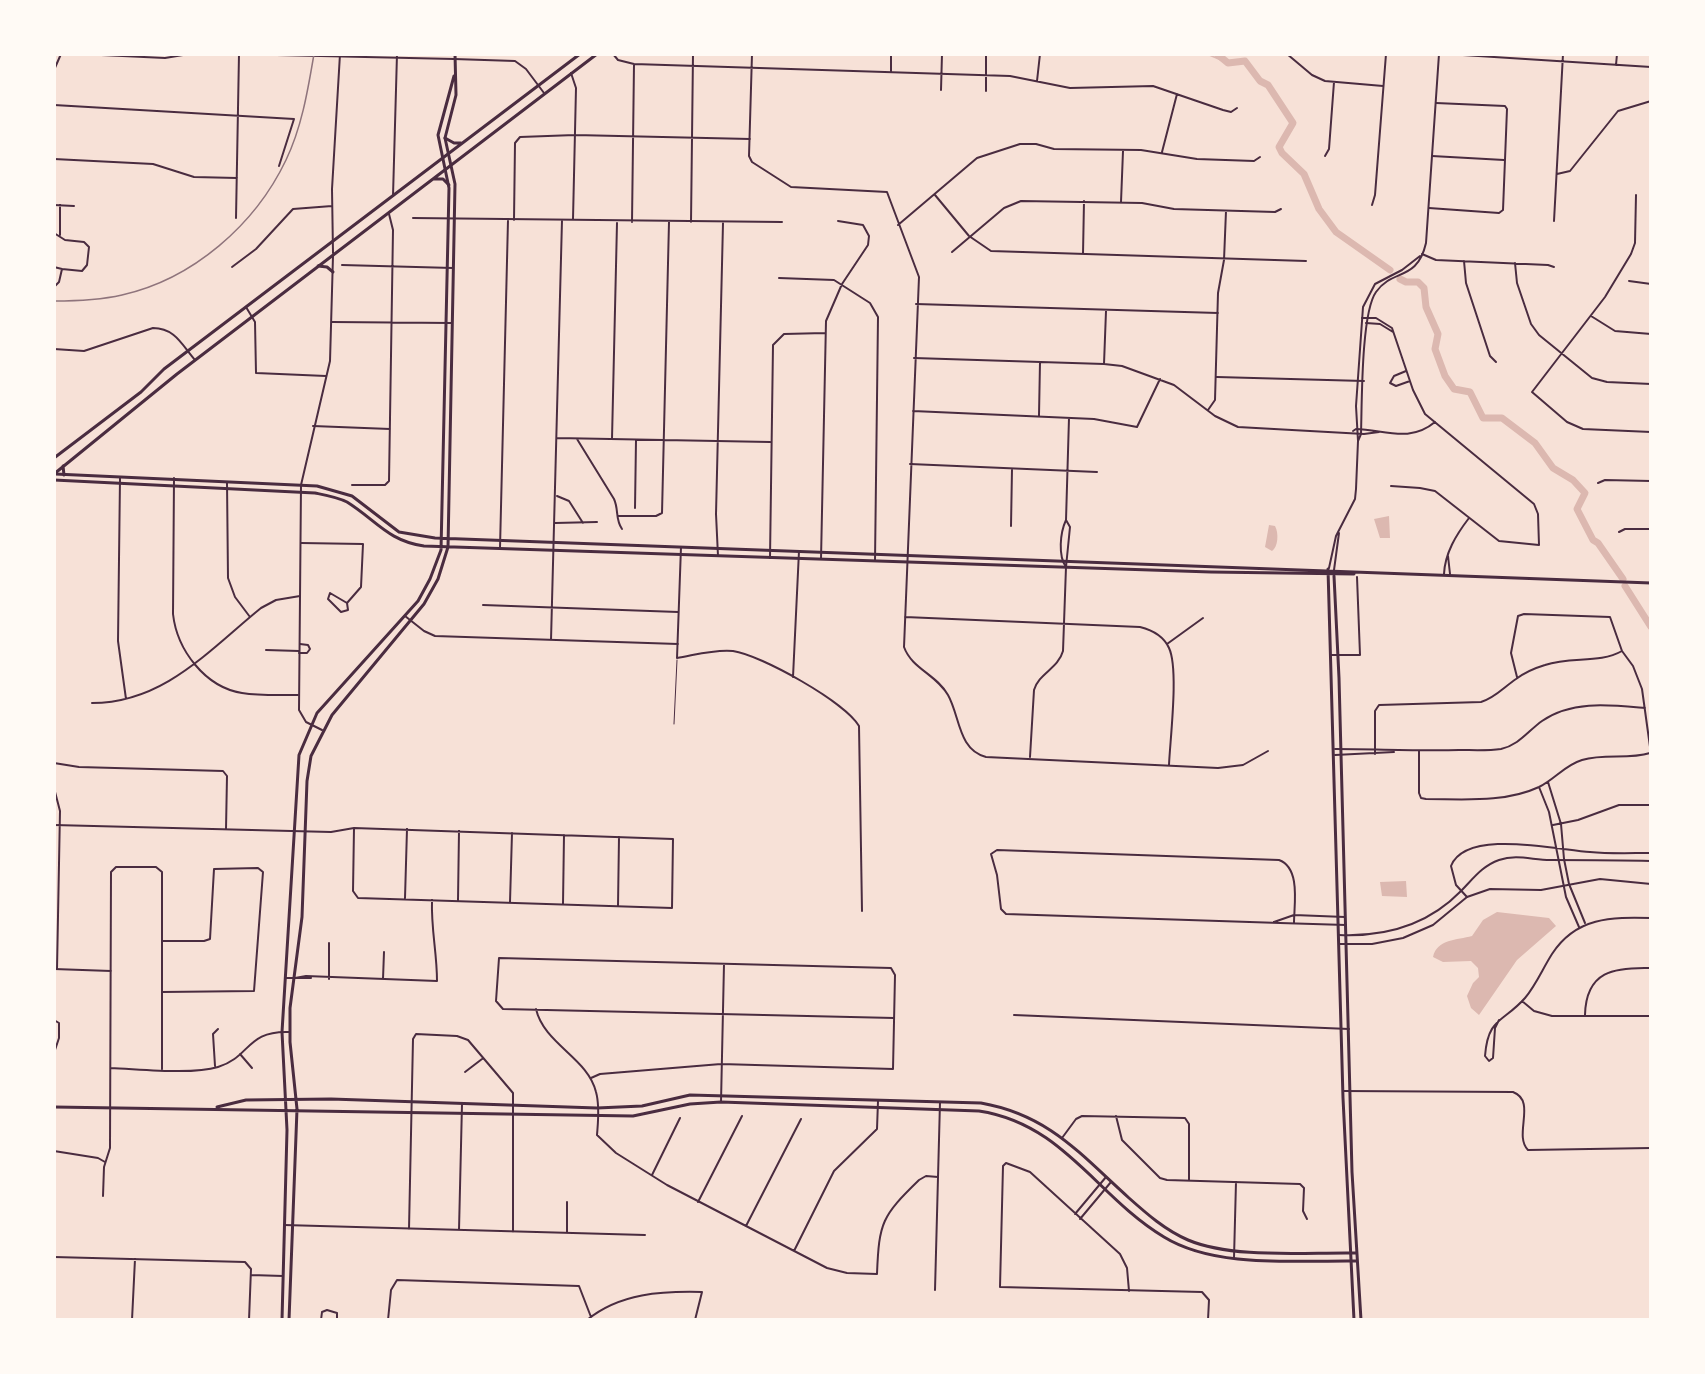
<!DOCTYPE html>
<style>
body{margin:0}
#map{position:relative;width:1705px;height:1374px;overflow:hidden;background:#f7e1d7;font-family:"Work Sans",sans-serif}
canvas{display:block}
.frame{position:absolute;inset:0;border:56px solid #fffaf5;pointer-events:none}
</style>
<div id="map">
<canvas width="1705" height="1374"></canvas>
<div class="frame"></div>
</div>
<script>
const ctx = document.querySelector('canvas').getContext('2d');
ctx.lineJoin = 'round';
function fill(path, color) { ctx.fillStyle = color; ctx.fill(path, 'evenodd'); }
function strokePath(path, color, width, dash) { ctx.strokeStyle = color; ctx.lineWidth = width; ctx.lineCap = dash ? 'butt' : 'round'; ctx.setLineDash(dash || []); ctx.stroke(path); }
fill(new Path2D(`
 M1389,516l1,22h-10l-6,-19z
 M1269,525l6,1c4,7 3,21 -3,25l-7,-4z
 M1406,881l1,16 -25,-1 -2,-14z
 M1497,912l52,6 7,8 -39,34 -38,55 -8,-7 -4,-12 6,-13 6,-6 -1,-9 -7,-7 -28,1 -10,-5c4,-18 24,-17 39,-21l11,-16z`), '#dcb8b0');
strokePath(new Path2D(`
 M1207,54l21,9`), '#dcb8b0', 1.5);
strokePath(new Path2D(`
 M1217,54l11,9 17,-2 15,20 8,4 25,38 -14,24 3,6 22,21 15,35 17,23 54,38
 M1400,279l6,3h12l6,6 2,19 12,27 -3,15 10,27 9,13 16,3 13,26h19l33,25 18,25 20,12 12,13 -8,16 16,31 5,3 25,36
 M1625,586l26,41`), '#dcb8b0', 7);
strokePath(new Path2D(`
 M674,724l3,-64`), '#4a2c40', 1);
strokePath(new Path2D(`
 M613,54l5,6 16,4 376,12 60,12 83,-2 70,24 8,2 6,-4
 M752,54l-3,102 3,6 39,25 96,5 32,85 -15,370c8,22 32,27 44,48 12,21 10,55 38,62l232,11 25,-3 25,-14
 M986,54v37
 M1287,54l25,21 13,6 58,5
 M1447,54l204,13
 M454,59l61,2 11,8 18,24
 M1616,65l1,-11
 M54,70l7,-16
 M891,72v-18
 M571,73l5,15 -3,131
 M1037,81l3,-27
 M941,90l1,-36
 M54,105l240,14 -15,47
 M1162,152l15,-58
 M1325,156l4,-7 5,-67
 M1432,156l72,4
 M54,159l99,5 41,13 43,1
 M1557,174l13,-3 48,-60 33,-10
 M935,195l34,41 22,15 315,10
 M1636,195l-1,48 -4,11 -26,43 -73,95 35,30 16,7 68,3
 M393,196l4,-142
 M1121,202l2,-51
 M54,205l20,1
 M1372,205l3,-10 11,-141
 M1429,208l70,5 4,-3 4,-101 -2,-3 -69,-3
 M236,218l3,-164
 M413,218l369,4
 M514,220l1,-77 5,-6 55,-2 175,4
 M1554,221l9,-167
 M632,222l2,-158
 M691,222l2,-168
 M898,225l79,-67 43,-14h16l18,5 87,1 56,9 57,2 6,-4
 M54,233l11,7 19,2 5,5 -2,18 -5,6 -20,-2 -3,13 -5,5
 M60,235v-30
 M952,252l52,-44 17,-7 121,2 32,6 101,3 6,-3
 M333,253l-1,-64 8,-135
 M1083,254l1,-53
 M1422,254l14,6 112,5 6,2
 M1464,261l2,22 24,73 6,6
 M1515,263l2,20 14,41 8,11 53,43 15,4 44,2
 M342,265l111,3
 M54,267l8,2
 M232,267l24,-18 37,-40 39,-3
 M779,278l55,2 36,23 8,14 -3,244
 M1629,281l22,3
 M916,304l302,9
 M246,307l9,15 1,51 70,3
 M1591,316l24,15 36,3
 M1362,318h14l16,10 21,62 12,24 109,90 4,10 1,31 -40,-4 -64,-50 -15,-3 -29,-2
 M332,322l120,1
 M1366,323l14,1 13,8
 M54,349l30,2 69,-23c22,0 29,17 42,32
 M914,358l190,6 18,2 52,19 41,31 23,11 126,7 15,-2
 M1104,364l2,-53
 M1406,371l-12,5 -4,7 6,3 14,-5
 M1217,377l147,4
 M1208,410l7,-10 3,-107 6,-33 2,-49
 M913,411l181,8 43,8 23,-48
 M1039,415l1,-53
 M313,426l77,3
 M1353,431l3,-2c29,1 54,14 79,-7
 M557,438l213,4
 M577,439l37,60c5,11 1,20 8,30
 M612,439l5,-216
 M910,464l187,8
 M120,478l-2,163 8,58
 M174,478l-1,136c4,36 32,73 69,79 18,3 38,2 56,2
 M227,482l1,96 7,19 15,20
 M1598,483l7,-3 46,1
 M352,485h33l4,-4 4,-251 -4,-16
 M557,496l12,5 14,22
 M635,508l1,-68
 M618,516h38l6,-3 7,-291
 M1066,520l4,7 -4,40c-8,-11 -6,-34 0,-47l3,-102
 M555,523l42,-1
 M1011,526l1,-57
 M1619,532l6,-3h26
 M301,543l62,1 -2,43 -14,16
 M681,547l-4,111c18,-3 38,-9 56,-7 28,4 112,51 126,75l3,185
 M500,548l8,-328
 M718,556l-2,-42 7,-291
 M1448,556l2,18
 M770,558l3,-213 11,-11 41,-1
 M821,559l5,-238 16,-37 26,-39 1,-9 -6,-11 -25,-4
 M1444,574c1,-21 12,-39 25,-56
 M330,593l17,10 1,7 -7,2 -13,-13z
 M483,605l195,7
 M405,616l19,15 11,5 243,8
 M905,617l235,10c12,3 24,10 29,21 10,21 1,92 0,117
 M551,640l11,-420
 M1167,644l36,-26
 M266,650l33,1
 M299,653h8l3,-4 -2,-4 -8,-1
 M1330,655h30l-3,-78
 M793,677l6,-126
 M1517,677l-6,-24 7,-37 6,-2 86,3 12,34 11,15 9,23 9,65
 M92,703c72,0 117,-53 169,-95l15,-8 24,-4
 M1335,749c41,0 82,2 124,1 13,0 28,1 42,-1 18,-4 27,-18 41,-28 30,-21 69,-16 103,-13
 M1419,751v42l2,5 5,1c37,0 79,4 113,-12 16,-8 26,-22 43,-27 23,-7 46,0 68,-7
 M1375,754v-43l4,-6 102,-3c14,-4 23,-15 35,-23 8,-6 19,-11 29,-14 26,-9 54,-1 77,-14
 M1335,755l59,-3
 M1030,757l4,-67c5,-17 24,-21 29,-39l3,-84
 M54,763l25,4 144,4 4,5 -1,53
 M1548,782l13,42 3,35 5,25 16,39
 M1539,787l10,25 17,85 13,30
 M54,788l6,23 -3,158
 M54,825l277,7 23,-4 319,11 -1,69 -314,-10 -5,-7 1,-63
 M1553,825l25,-5 41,-15h32
 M1467,897l-11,-12 -5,-19c15,-38 107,-16 139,-14 20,2 41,1 61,1
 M405,898l2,-69
 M458,900l1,-69
 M510,902l2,-69
 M563,904l1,-69
 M618,906l1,-69
 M1274,922l20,-7 51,2
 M1294,923c0,-18 7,-55 -15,-63l-282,-10 -6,4 6,21 4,34 5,5 274,9 66,2
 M54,969l57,2
 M286,978h25
 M295,978l11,-2 131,5c0,-29 -6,-51 -5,-81
 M329,979v-36
 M383,979l1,-27
 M162,992l92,-1 9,-119 -5,-4 -44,1 -4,70 -6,2h-41
 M1522,1001l12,10 18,5h99
 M536,1009c8,35 52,49 60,83 4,14 2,30 1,43l19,18 51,32 160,83 20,5 30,1c2,-52 5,-58 42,-94l7,-4 12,1
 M1014,1015l335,14
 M1585,1015c1,-44 29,-48 66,-47
 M54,1020l5,3v15l-5,15
 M1499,1020l-4,8 -2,30 -4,3 -4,-5c3,-39 18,-33 40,-58 11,-13 18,-30 27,-44 24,-37 59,-37 99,-36
 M240,1054l12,14
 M215,1066l-2,-32 5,-5
 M111,1068c28,1 81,7 107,-1 33,-10 28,-37 72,-35
 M465,1072l17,-13
 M591,1078l9,-4 121,-10 172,5 2,-94 -4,-7 -392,-10 -3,43 7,8 391,9
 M1343,1091l170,1c24,9 0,43 15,58l123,-2
 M721,1102l3,-138
 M1116,1116l6,24 38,38 7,2 133,4 4,4 -1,23 4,8
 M1062,1138l14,-19 6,-3 103,2 4,6v56
 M54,1151l44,7 7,4
 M652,1175l28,-57
 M103,1196l1,-29 6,-19 1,-276 5,-5h40l6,5v197
 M567,1202v31
 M698,1202l44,-86
 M1075,1214l31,-37
 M1080,1219l31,-37
 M284,1225l361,10
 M746,1226l55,-107
 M409,1229l4,-190 3,-5 41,2 11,4 45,53v139
 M459,1230l3,-126
 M794,1251l40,-80 43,-42 1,-28
 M54,1257l191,5 6,7 -2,51
 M1234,1258l2,-76
 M251,1275l32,1
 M935,1290l5,-188
 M1129,1291l-2,-23 -7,-14 -90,-82 -24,-9 -3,3 -3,121 202,5 7,8 -1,20
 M54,1319l21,1
 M132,1320l3,-61
 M321,1320l1,-8 5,-2 10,3v7
 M388,1320l3,-30 6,-10 182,6 12,31
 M587,1320c33,-27 75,-29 115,-28l-7,28`), '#4a2c40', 2);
strokePath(new Path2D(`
 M80,54l85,4 24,-4
 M232,54l222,5
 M1358,441l3,-7c1,-30 0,-121 15,-142 17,-24 41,-10 50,-49l13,-189
 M1329,568l7,-32 19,-37 1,-10 2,-48 -2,-35 7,-99 12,-23 27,-14 18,-14
 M1334,570l5,-37
 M322,730l-16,-8 -7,-12 2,-225 29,-124 3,-105
 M1339,935c46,2 89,-10 122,-44 12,-12 21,-25 38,-31 17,-6 34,0 51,0 33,0 67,0 101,1
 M1339,944h33l31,-6 30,-13 34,-28 23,-8 51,1 59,-11 51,5`), '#4a2c40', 2);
strokePath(new Path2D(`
 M55,474l262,12 35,10 47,36 36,6 1216,45
 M54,480l261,13c10,2 22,4 32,9 29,18 41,39 77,44l787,26 143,2
 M1328,569l15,529 11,222
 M1334,576l5,102 13,494 9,148
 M54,1107l579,9 57,-12 31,-2 258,9c85,13 117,85 185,126 52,32 133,23 192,24
 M217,1107l29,-7 85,-1 266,9 45,-2 48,-11 291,8c68,12 99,51 148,95 18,16 36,32 59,42 45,19 118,12 168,13
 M282,1320l5,-190 -5,-98 17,-277 18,-42 101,-112 12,-22 11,-29 8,-362 -11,-53 16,-59
 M289,1320l8,-211 -7,-67v-34l12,-91 5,-136 4,-25 21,-41 92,-111 14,-25 10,-32 7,-363 -10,-46 11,-43 -1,-41`), '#4a2c40', 3);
strokePath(new Path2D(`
 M445,138l9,5h7
 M434,179h9l6,6
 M318,266l9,1 6,5
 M54,458l87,-66 23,-23 416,-315
 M63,466l1,9
 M54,474l123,-100 420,-320`), '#4a2c40', 3);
strokePath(new Path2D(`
 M54,301c23,0 46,-1 68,-6 71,-16 133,-70 164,-135 16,-33 22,-71 28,-106`), '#8f747c', 1.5);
</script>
